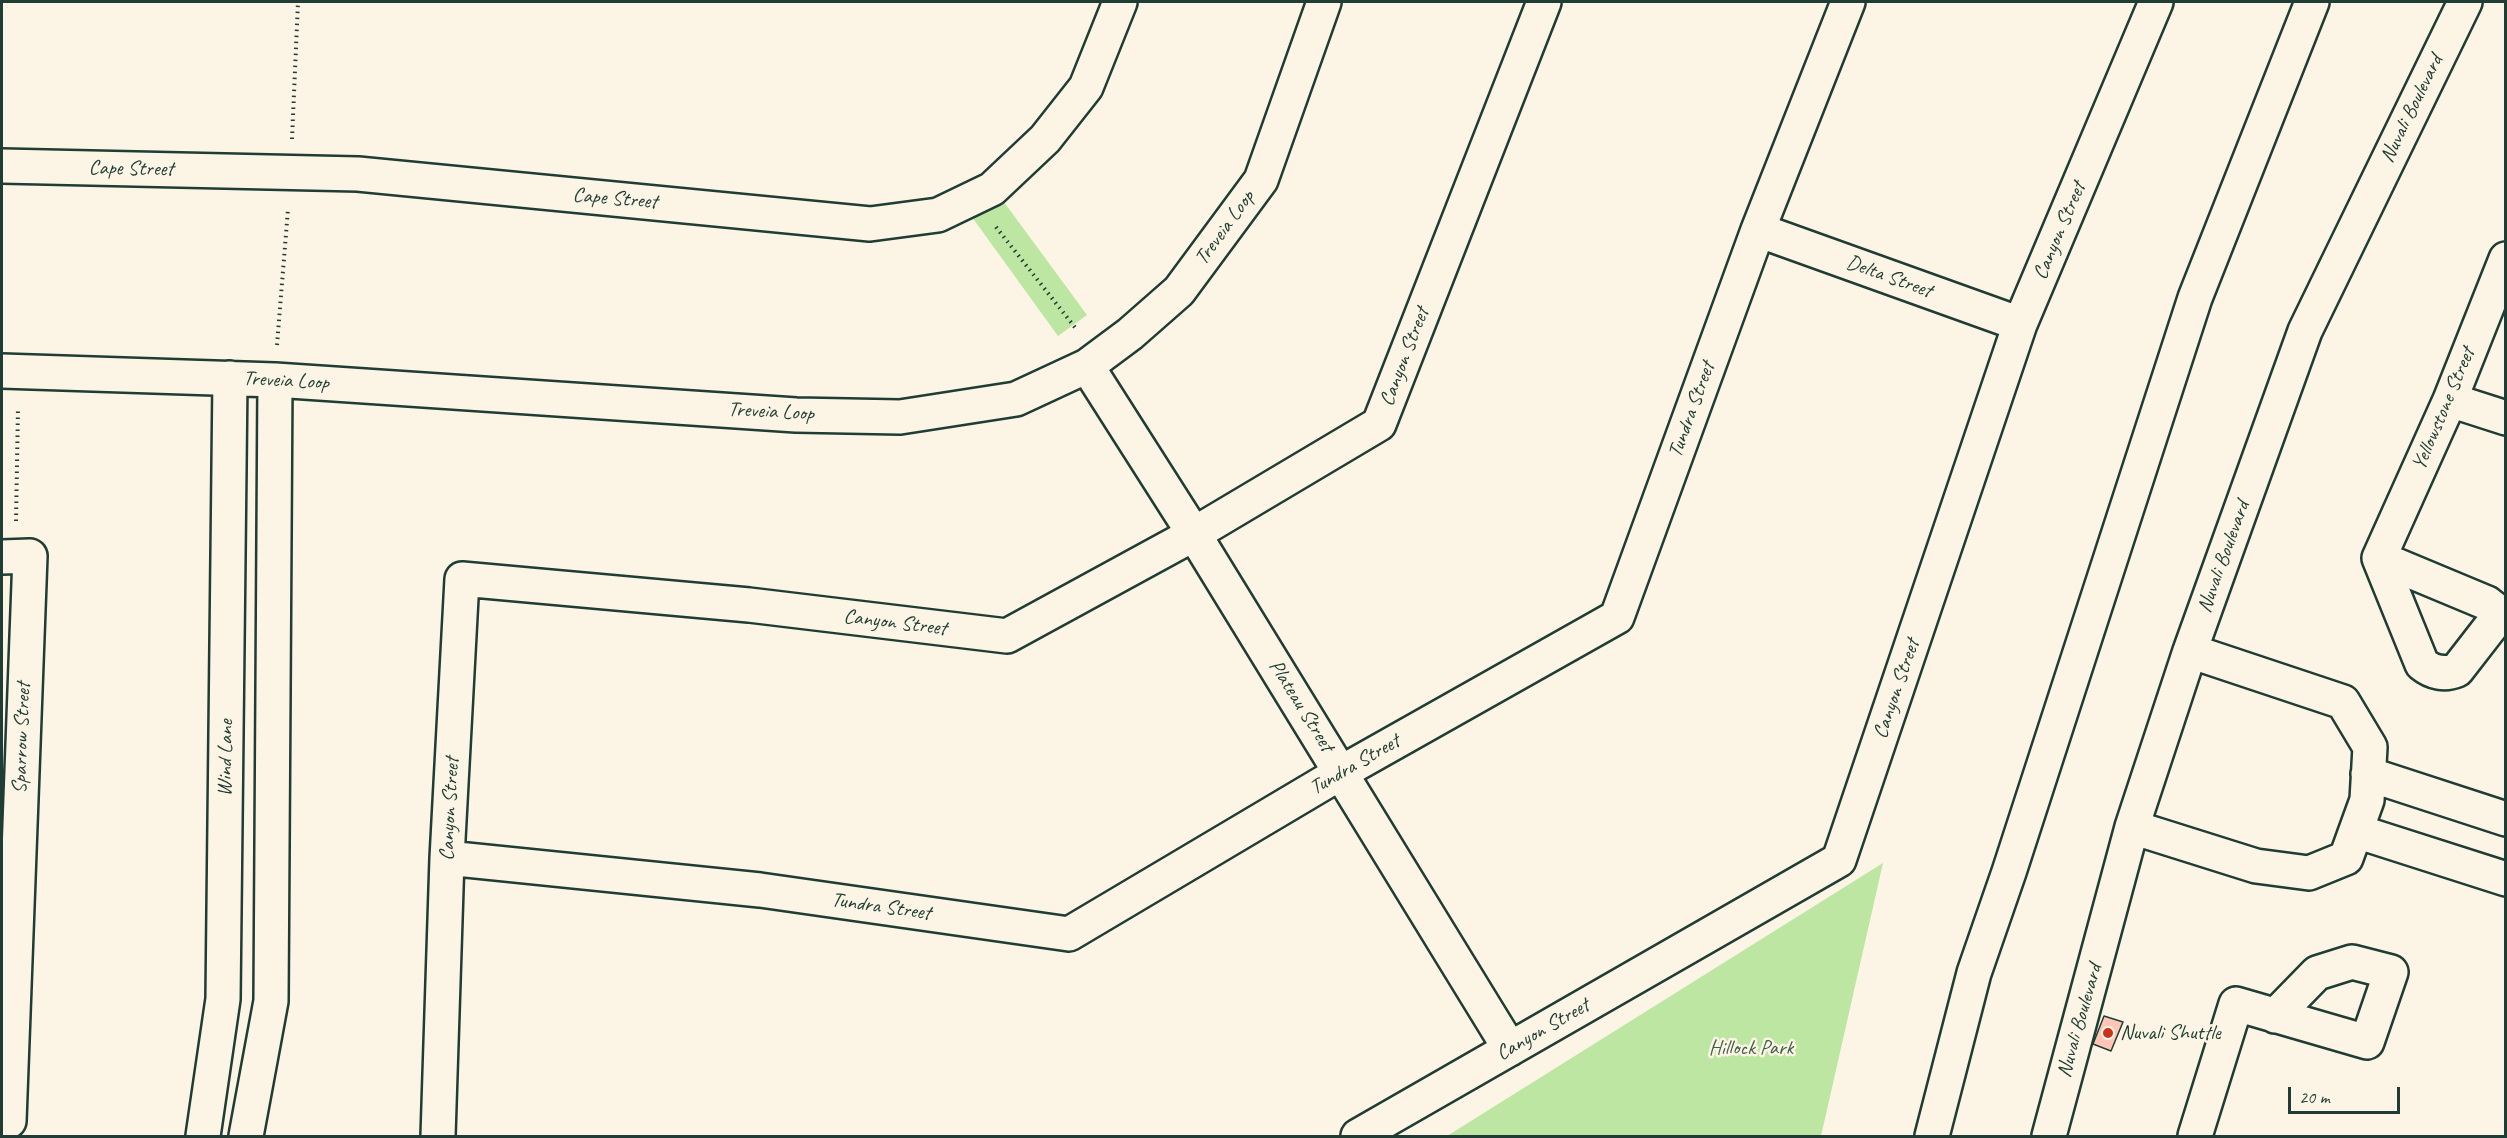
<!DOCTYPE html>
<style>
body{margin:0}
#map{position:relative;width:2507px;height:1138px;overflow:hidden;background:#fcf5e5;font-family:Caveat,sans-serif}
canvas{display:block}
.frame{position:absolute;inset:0;border:3px solid #1f3d34;pointer-events:none}
.scale{position:absolute;left:2288px;top:1087px;width:112px;height:27px;box-sizing:border-box;border:3px solid #1f3d34;border-top:0;padding-left:8px;font-size:18px;line-height:21px;white-space:nowrap;color:#1f3d34;-webkit-text-stroke:4px #fcf5e5;paint-order:stroke}
</style>
<div id="map">
<canvas width="2507" height="1138"></canvas>
<div class="frame"></div>
<div class="scale">20 m</div>
</div>
<script>
const ctx = document.querySelector('canvas').getContext('2d');
ctx.lineJoin = 'round';
function fill(path, color) { ctx.fillStyle = color; ctx.fill(path, 'evenodd'); }
function strokePath(path, color, width, dash) { ctx.strokeStyle = color; ctx.lineWidth = width; ctx.lineCap = dash ? 'butt' : 'round'; ctx.setLineDash(dash || []); ctx.stroke(path); }
function drawText(font, color, halo, rows, align = 'center') {
  ctx.font = font + ' Caveat,sans-serif'; ctx.lineWidth = 5; ctx.setLineDash([]); ctx.textBaseline = 'middle'; ctx.strokeStyle = halo; ctx.fillStyle = color; for (const [text, x, y, turn = 0] of rows) {
    ctx.save(); ctx.translate(x, y); ctx.rotate((+turn || 0) * Math.PI / 180); ctx.textAlign = isNaN(turn) ? turn : align; if (halo) ctx.strokeText(text, 0, 0); ctx.fillText(text, 0, 0); ctx.restore();
  }
}
fill(new Path2D(`
 M1001,198l86,117 -29,21 -89,-123z
 M1883,863l-62,273h-374z`), '#bce6a2');
const building = new Path2D(`
 M2104,1016l19,6 -12,29 -18,-7z`);
fill(building, '#ffc5b6');
strokePath(building, '#1f3d34', 1.5);
const minor = new Path2D(`
 M2,166l356,8 512,50 68,-9 54,-26 53,-50 41,-52 34,-85
 M1758,230l262,94
 M1087,366l107,168 316,515
 M2,371l273,9 521,35 104,2 116,-18 71,-33 43,-32 49,-43 82,-111 63,-178
 M2450,400l56,18
 M2,557l28,-1 -21,565 -7,1
 M2379,558l108,45 9,7 2,6 -3,5 -38,49c-12,5 -24,3 -35,-6z
 M2379,558l71,-158 56,-141
 M2368,774l138,45
 M2132,827l124,39 53,7 37,-15 21,-58 3,-53 -27,-45 -153,-51
 M2356,831l150,48
 M447,858l313,32 309,44 273,-162 275,-155 141,-387 90,-228
 M203,1136l20,-137 7,-621
 M246,1136l25,-135 4,-621
 M438,1136l9,-278 15,-279 287,26 258,31 187,-102 185,-110 165,-422
 M1358,1136l481,-276 181,-536 136,-322
 M1932,1136l42,-163 35,-101 186,-574 117,-296
 M2049,1136l83,-309 58,-176 115,-320 160,-329
 M2195,1136l41,-132 131,38 24,-70 -39,-10 -35,11 -42,43`);
strokePath(minor, '#1f3d34', 38);
strokePath(new Path2D(`
 M292,139l6,-137
 M996,227l81,103
 M277,345l11,-136
 M16,521l2,-113`), '#1f3d34', 4, [1.5, 4.5]);
strokePath(minor, '#fcf5e5', 33);
for (const [x, y, r, color] of [
 [2108,1033,6,"#c8321e"]
]) { const dot = new Path2D(); dot.arc(x, y, r, 0, 2 * Math.PI); ctx.fillStyle = color; ctx.fill(dot); strokePath(dot, '#fcf5e5', 2); }
drawText('21px', '#1f3d34', '#fcf5e5', [
 ["Nuvali Boulevard",2412,109,-64],
 ["Cape Street",131,169,1],
 ["Cape Street",615,199,5],
 ["Treveia Loop",1225,228,-54],
 ["Canyon Street",2060,231,-67],
 ["Delta Street",1889,277,20],
 ["Canyon Street",1405,357,-69],
 ["Treveia Loop",286,381,3],
 ["Yellowstone Street",2444,409,-67],
 ["Tundra Street",1692,410,-70],
 ["Treveia Loop",771,412,3],
 ["Nuvali Boulevard",2224,557,-70],
 ["Canyon Street",895,623,7],
 ["Canyon Street",1897,689,-71],
 ["Plateau Street",1301,706,58],
 ["Sparrow Street",22,738,-88],
 ["Wind Lane",226,758,-89],
 ["Tundra Street",1355,765,-30],
 ["Canyon Street",450,809,-87],
 ["Tundra Street",881,907,8],
 ["Nuvali Boulevard",2080,1021,-74],
 ["Canyon Street",1543,1030,-30]
]);
drawText('21px', '#1f3d34', '#fcf5e5', [
 ["Nuvali Shuttle",2120,1033]
], 'left');
drawText('21px', '#3e5f4a', '#fcf5e5', [
 ["Hillock Park",1751,1048]
]);
</script>
